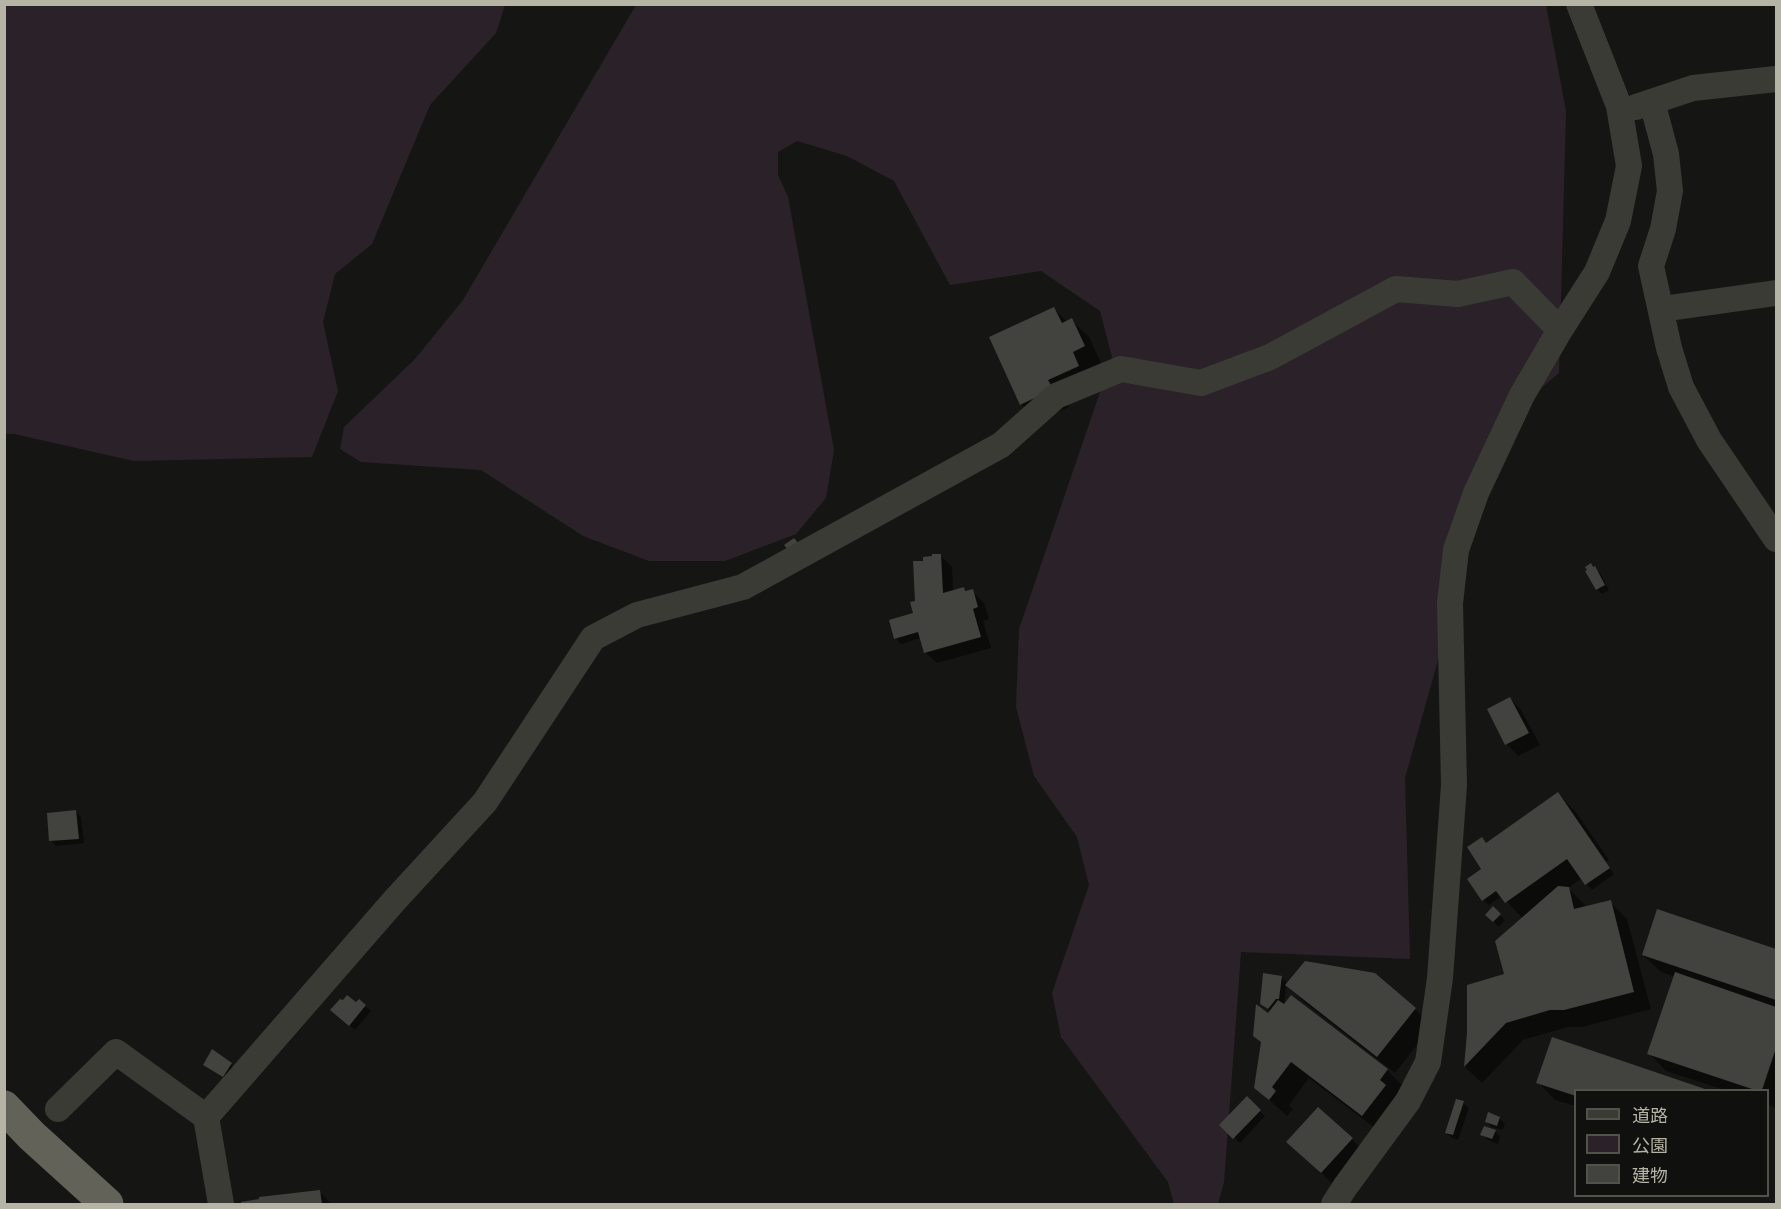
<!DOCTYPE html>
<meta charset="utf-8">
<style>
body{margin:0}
#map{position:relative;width:1781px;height:1209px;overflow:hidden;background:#151614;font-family:Mulish,"Noto Sans JP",sans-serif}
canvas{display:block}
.frame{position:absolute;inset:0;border:6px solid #b6b4a5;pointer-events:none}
.legend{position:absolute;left:1574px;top:1089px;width:195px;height:108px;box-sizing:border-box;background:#10110f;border:2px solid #52524b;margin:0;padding:8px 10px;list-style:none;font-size:18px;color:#b6b4a5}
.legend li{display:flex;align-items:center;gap:12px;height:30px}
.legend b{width:30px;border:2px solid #52524b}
</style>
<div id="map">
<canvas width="1781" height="1209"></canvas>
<div class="frame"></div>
<ul class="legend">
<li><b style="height:8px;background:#3a3b35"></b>道路</li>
<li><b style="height:16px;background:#2a2228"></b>公園</li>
<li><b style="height:16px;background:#42433e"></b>建物</li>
</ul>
</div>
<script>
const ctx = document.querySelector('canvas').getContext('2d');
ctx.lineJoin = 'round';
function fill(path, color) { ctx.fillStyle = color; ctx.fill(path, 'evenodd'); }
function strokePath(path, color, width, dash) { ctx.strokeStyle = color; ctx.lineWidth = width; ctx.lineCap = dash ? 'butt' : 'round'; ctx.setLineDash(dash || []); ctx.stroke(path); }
fill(new Path2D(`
 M5,4l500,1 -9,28 -66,72 -58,139 -37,30 -12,48 15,69 -26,66 -178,4 -120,-27h-9z
 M636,5h910l20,106 -7,262 -37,31 -24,42 -93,332 5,181 -169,-7 -17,230 -6,22h-44l-6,-22 -107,-145 -9,-44 37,-108 -12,-48 -43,-61 -18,-69 3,-78 93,-272 -12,-46 -59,-40 -91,14 -56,-104 -47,-25 -50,-15 -19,11v23l10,22 46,253 -8,48 -30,36 -71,27h-76l-66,-25 -102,-66 -120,-8 -21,-13 4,-22 71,-68 48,-59z`), '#2a2228');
fill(new Path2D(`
 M1053,308l14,14 4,-2 18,17 12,26 -12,6 -24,28 4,10 -31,14 -17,-17z
 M940,555l12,12 1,25 11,-3 3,3 5,-1 12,12 5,16 -6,2 8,27 -54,15 -12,-11 -4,-14 -20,6 -5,-6 19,-23 9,-53z
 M1594,568l6,5 9,17 -7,4 -5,-5z
 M1510,698l11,12 19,35 -22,11 -11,-12 -18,-34z
 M1558,794l17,17 34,49 -4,2 9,12 -22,16 -10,-12 -14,10 18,18 24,-4 17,17 24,90 -69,18h-14l-45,13 -41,43 -17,-16 4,-33 34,-58 20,-57 -21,-23 -13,9 -6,-5 -2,-29 1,-32 5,5z
 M76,812l5,5 3,26 -28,3 -5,-6z
 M1493,909l12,11 -6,7 -12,-12z
 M1658,911l118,39v158l-8,-3v-15h-43l-59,-19 -17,-18 26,-76 -14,-5 -18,-17z
 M1281,977l7,7 127,25 17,17 -37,47 -91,-71 -18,-18 -2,22 102,63 18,18 -24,45 -71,-54 -20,27 4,4 -6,7 -32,-29 14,-72 2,-3 -10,-8z
 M359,1001l12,10 -16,19 -17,-15z
 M1553,1038l151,52h-128v16l-21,-6 -17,-18z
 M213,1052l24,17 -8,12 -24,-16z
 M1247,1098l18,18 -25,27 -19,-18z
 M1457,1101l6,2 6,5 -11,32 -6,-2 -6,-5z
 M1499,1118l6,6 -3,6 -10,-3 -6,-6z
 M1495,1131l5,6 -2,7 -10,-4 -6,-6z
 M1352,1139l11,12 -30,33 -33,-31z
 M320,1192l11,12h-89v-1z`), '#0007');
fill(new Path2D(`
 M1054,307l8,16 10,-5 13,28 -12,6 6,14 -31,14 5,9 -33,16 -31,-68z
 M794,538l5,6 -10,7 -5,-6z
 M932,554h9l2,39 21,-6 1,4 8,-2 5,18 -5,2 8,28 -57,16 -6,-21 -24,7 -5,-19 24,-7 -3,-11 5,-1 -2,-40h10v-4l9,-1z
 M1591,563l2,4 2,-1 10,19 -9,5 -11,-19 2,-1 -2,-3z
 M1510,697l19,36 -24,12 -18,-36z
 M1558,792l52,76 -25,17 -18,-26 -62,44 -9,-12 -14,10 -15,-22 14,-10 -14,-22 15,-10 4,6z
 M76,810l3,29 -30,2 -2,-28z
 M1558,886l11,1 5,22 37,-9 23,92 -70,18h-14l-44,13 -42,44 3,-34v-48l37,-11 -9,-33z
 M1493,906l8,8 -8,8 -8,-7z
 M1657,909l119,40v51l-134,-45z
 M1305,961l70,12 41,35 -39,49 -92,-72z
 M1675,972l101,35v41l-14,42h-7l-108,-36z
 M1263,973l19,3 -3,23h-3l-8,10 -8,-5z
 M347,995l9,7 3,-3 7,6 -17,21 -19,-16 10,-11 3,1z
 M1291,995l97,74 -8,11 6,5 -24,31 -71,-54 -19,25 4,4 -7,9 -15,-12 7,-46 -8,-6 3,-32 12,9 10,-13 6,4z
 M1552,1037l156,53h-132v6l-40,-13z
 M212,1049l20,14 -9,14 -20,-12z
 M1247,1096l14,14 -28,29 -14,-14z
 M1456,1099l8,2 -11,34 -8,-2z
 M1318,1107l35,31 -32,35 -35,-31z
 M1488,1112l12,5 -3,9 -12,-4z
 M1484,1126l12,4 -4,9 -12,-4z
 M320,1190l2,14h-81v-2l18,-3v-2z`), '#42433e');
strokePath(new Path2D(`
 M1652,102l14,52 4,37 -7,38 -12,37 18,82 12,39 28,53 67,99
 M1636,107l57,-19 83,-9
 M1662,309l114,-16
 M58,1109l58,-57 90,65 15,87
 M206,1117l188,-216 91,-99 108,-164 44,-23 106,-28 258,-142 55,-49 65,-27 80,14 69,-26 126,-68 62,5 55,-12 47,48
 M1334,1204l11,-17 63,-86 20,-39 12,-84 14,-193 -4,-182 6,-53 20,-57 46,-98 38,-65 37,-58 21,-51 11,-55 -10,-60 -40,-102`), '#3a3b35', 26);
strokePath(new Path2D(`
 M4,1107l28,29 75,68`), '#636259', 33);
</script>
